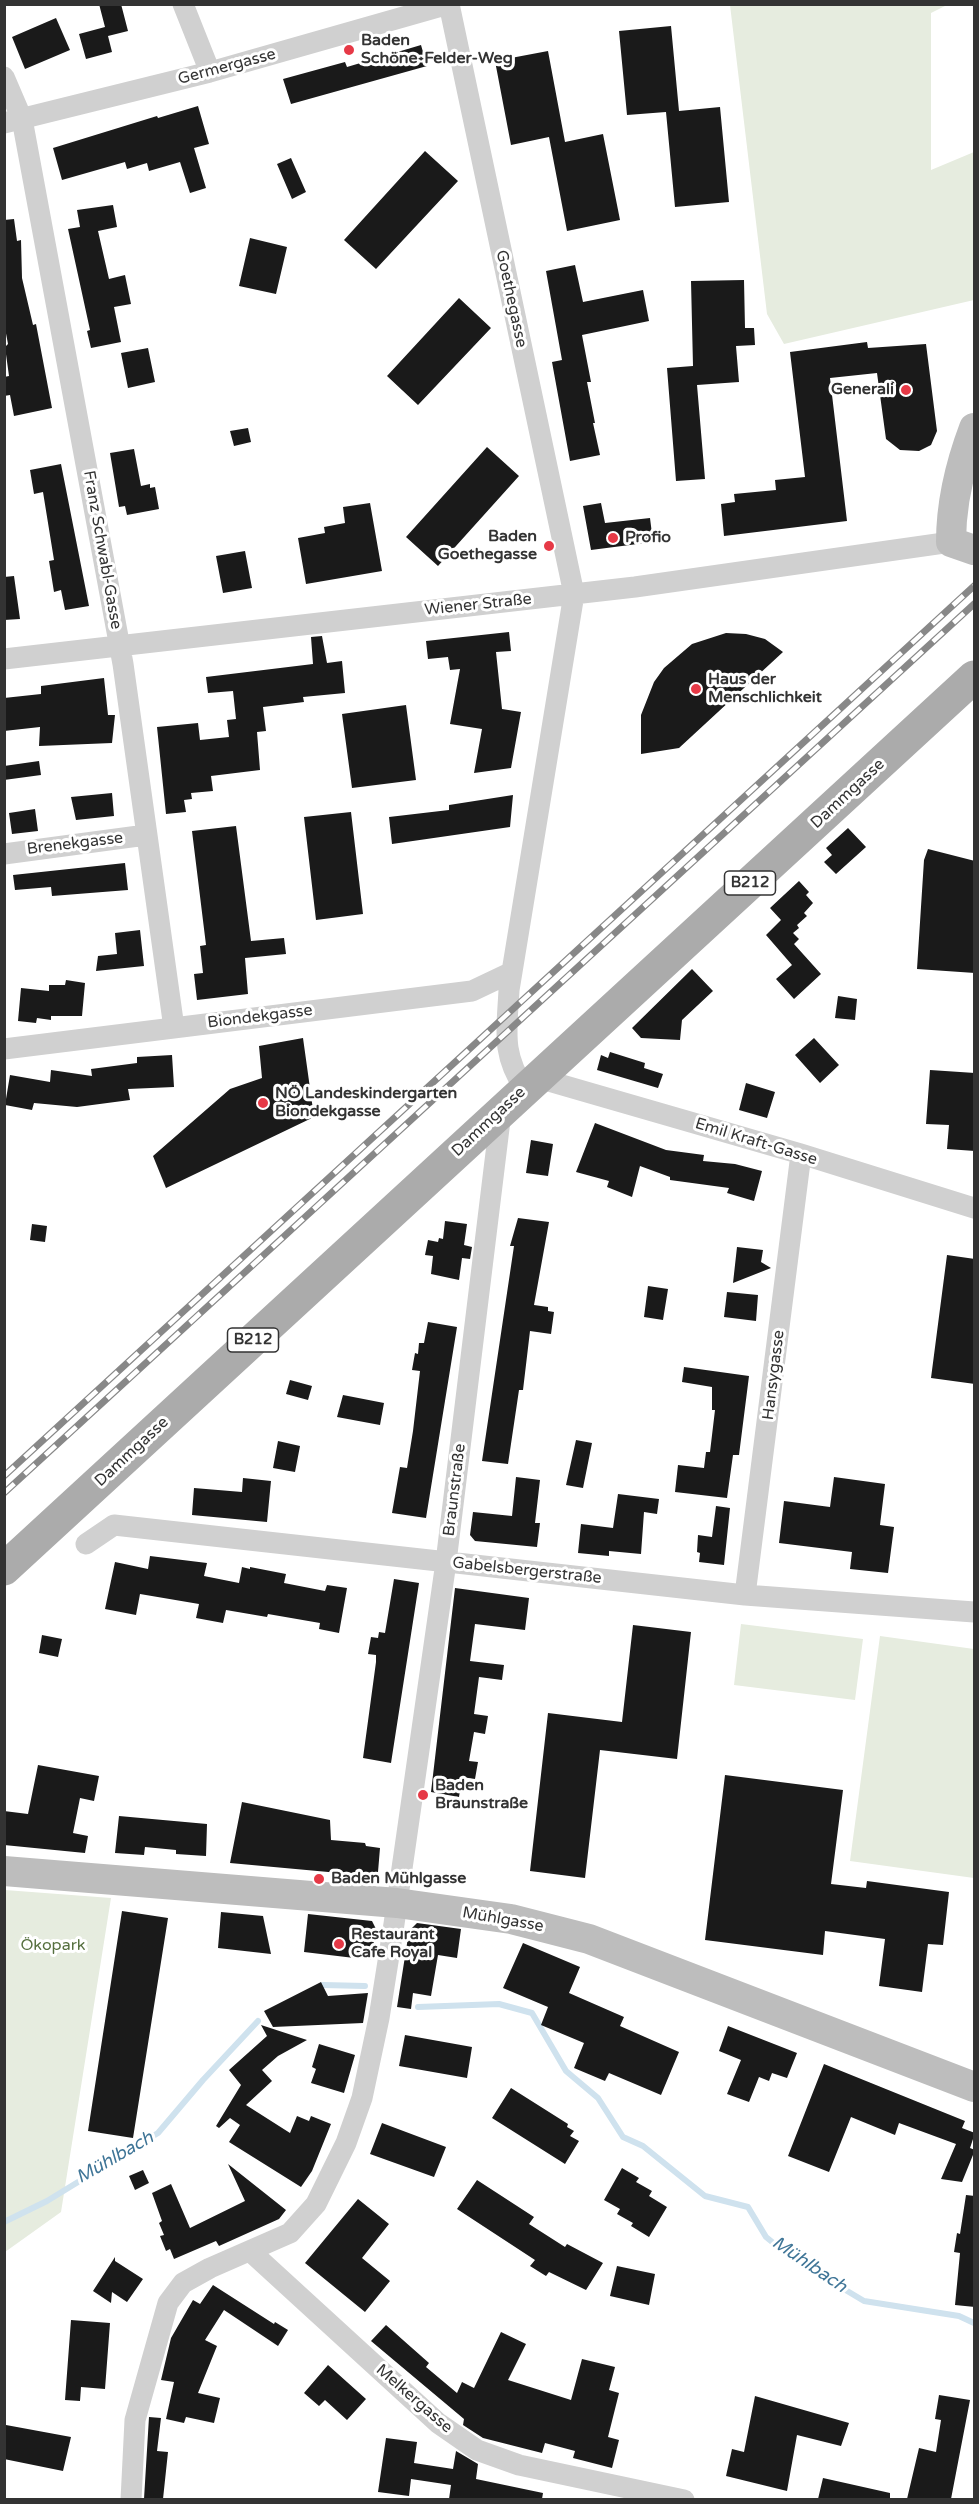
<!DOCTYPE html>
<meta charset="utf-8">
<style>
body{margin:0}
#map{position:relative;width:979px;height:2504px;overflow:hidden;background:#fff;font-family:"Varela Round",sans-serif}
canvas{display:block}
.frame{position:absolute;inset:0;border:6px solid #333;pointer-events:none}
</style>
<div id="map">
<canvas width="979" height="2504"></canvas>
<div class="frame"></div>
</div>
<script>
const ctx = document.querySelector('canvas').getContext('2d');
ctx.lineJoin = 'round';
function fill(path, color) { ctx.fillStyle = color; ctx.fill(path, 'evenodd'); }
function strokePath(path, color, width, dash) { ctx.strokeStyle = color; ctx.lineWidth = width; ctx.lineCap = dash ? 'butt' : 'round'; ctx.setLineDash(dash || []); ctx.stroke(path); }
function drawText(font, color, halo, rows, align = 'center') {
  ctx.font = font + ' "Varela Round",sans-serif'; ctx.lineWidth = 6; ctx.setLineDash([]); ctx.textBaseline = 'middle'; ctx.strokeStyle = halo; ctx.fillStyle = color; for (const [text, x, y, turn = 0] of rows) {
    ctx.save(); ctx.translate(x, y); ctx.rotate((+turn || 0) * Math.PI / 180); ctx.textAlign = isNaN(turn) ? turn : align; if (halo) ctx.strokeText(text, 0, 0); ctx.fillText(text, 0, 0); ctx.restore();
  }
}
fill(new Path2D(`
 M730,5h217l-16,8v157l43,-18v148l-190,44 -17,-30z
 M741,1624l122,15 -8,61 -121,-15z
 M880,1636l94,13v229l-124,-17z
 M5,1890l106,8 -50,314 -56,40z`), '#e6ecdf');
strokePath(new Path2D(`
 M323,1985l42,1
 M418,2007l81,-3 33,9 34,58 32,27 25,39 20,9 62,50 43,11 18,30 26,21 72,43 95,15 15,7
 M4,2222l43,-21 111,-68 45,-53 55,-59`), '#cfe2ee', 6);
fill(new Path2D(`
 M99,4h22l7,27 -20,5 4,16 -26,7 -7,-25 26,-7z
 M56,18l14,32 -45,19 -13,-32z
 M671,26l8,85 41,-4 9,95 -54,5 -9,-95 -39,3 -8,-84z
 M421,45l6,21 -136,38 -8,-25 62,-17 2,5z
 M548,51l17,91 38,-8 17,86 -53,11 -18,-94 -38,8 -16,-84z
 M198,106l11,38 -15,4 12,40 -16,5 -10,-31 -31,9 -2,-8 -20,6 -2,-7 -63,18 -9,-32 104,-32 1,2z
 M425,151l33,30 -82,88 -32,-29z
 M291,158l15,34 -14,7 -15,-35z
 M113,205l4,22 -19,4 11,48 16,-4 6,29 -17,3 7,35 -30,6 -4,-17 3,-1 -22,-101 12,-2 -3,-17z
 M14,219l3,22 4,-1 1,38 11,47 3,-1 16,84 -38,8 -4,-21 -6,1v-19l5,-1 -4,-29 3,-3 -4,-21v-103z
 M250,238l37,9 -11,47 -37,-8z
 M575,265l8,37 60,-12 6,31 -67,14 9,47h-4l8,41h-2l7,32 -30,6 -18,-99 10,-2 -16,-89z
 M744,280l1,48h9l1,17 -19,1 3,36 -42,3 8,94 -29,2 -9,-113 26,-2 -2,-85z
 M459,298l32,30 -73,77 -31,-29z
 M867,342l1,6 58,-4 11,87 -6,14 -12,6 -19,-1 -14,-11 -9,-66 -47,5 17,143 -123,15 -3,-32 14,-2 -1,-8 42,-4 -1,-10 30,-3 -15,-125z
 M148,348l7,34 -27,6 -7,-35z
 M248,428l3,14 -17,4 -4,-15z
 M487,447l32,29 -81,90 -32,-29z
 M134,449l7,37 9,-2v4l5,-1 4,22 -32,6 -2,-9 -6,1 -9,-54z
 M61,464l28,142 -24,4 -4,-20 -7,2 -5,-31 5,-1 -11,-68 -9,2 -4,-24z
 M370,503l12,68 -76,13 -8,-46 27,-5 -1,-6 21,-4 -2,-16z
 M601,503l4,20 45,-5 3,24 -62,8 -8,-44z
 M245,551l7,37 -29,5 -7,-37z
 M14,576l6,43 -16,1v-43z
 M509,632l2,19 -15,1 6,57 19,3 -10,56 -37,5 8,-44 -32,-5 10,-55 -10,1 -2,-13 -20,2 -2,-18z
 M726,633l20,1 19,5 18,13 -104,96 -38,6v-39l13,-33 10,-14 28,-24z
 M322,636l5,27 15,-2 3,32 -42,4 1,5 -41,5 3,24 -9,1 3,38 -49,6 2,15 -22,2 1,6 -8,1 2,12 -20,2 -9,-87 41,-4 2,17 29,-3 -2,-17 9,-1 -3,-28 -25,2 -2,-16 107,-13 -2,-27z
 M104,678l4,37h7l-3,28 -73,3 1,-19 -36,4v-33l37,-4v-8z
 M406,705l10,75 -64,8 -10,-74z
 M39,761l2,14 -37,5v-14z
 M112,793l2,23 -38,4 -5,-23z
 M513,795l-3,32 -118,17 -3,-27 60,-7v-5z
 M35,809l3,22 -26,3 -3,-21z
 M351,812l12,102 -47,6 -12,-103z
 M236,826l15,115 33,-3 2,16 -41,4 3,36 -51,6 -3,-26 9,-1 -3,-27 6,-1 -14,-114z
 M848,828l18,19 -30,27 -12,-12 8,-7 -6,-7z
 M928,849l47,12v112l-58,-4 7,-109z
 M125,863l3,27 -76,6 -1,-9 -36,3 -2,-15z
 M799,881l10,11 -3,3 7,8 -9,10 3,3 -10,9 2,3 -6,5 6,6 -5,5 27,30 -27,25 -18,-20 16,-14 -26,-30 15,-15 -11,-12z
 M140,930l4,36 -48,5 2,-15 19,-2 -2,-21z
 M692,969l21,22 -31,29 -2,20 -39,-2 -9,-10z
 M66,980l19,3 -3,33h-31v4l-14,-2 -1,5 -18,-2 3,-33 28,3v-6h16z
 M838,996l19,3 -2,21 -20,-2z
 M303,1038l11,79 -148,71 -13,-32 77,-67 32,-11 -3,-32z
 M814,1038l25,27 -19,18 -25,-28z
 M610,1052l35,11 -1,5 19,6 -5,14 -61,-18 4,-15 7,3z
 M172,1055l2,32 -46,2 2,11 -53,7 -43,-4 -2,7 -27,-5 5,-30 40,7 1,-12 41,6 -1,-7 46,-6v-6z
 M930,1070l45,3v78l-28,-2 2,-24 -23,-1z
 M746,1083l29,9 -8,26 -28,-8z
 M595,1123l71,27 38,5 -1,6 32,3 27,7 -8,30 -27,-8 2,-5 -59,-8v-3l-30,-11 -8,31 -25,-10 2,-6 -33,-9z
 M531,1140l22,4 -5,32 -22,-3z
 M518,1218l31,4 -15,83 14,2v4l6,1 -3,22 -21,-3 -7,59h-4l-11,74 -26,-3 32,-215h-4z
 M445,1221l22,3 -3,21 8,2 -2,12 -8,-1 -3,22 -28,-6 2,-18 -8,-1 3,-15 10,2 1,-4 4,1z
 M32,1224l15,2 -2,16 -15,-2z
 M737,1247l26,3 -2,12 10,6 -38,15z
 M947,1255l28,4v125l-44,-6z
 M648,1286l20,3 -5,31 -19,-3z
 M727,1292l31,3 -2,26 -32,-4z
 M428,1322l29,5 -31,191 -34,-5 8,-46 7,1 6,-37 7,-60 -8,-1 3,-17 3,1 1,-11h5z
 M684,1367l65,9 -10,79h-6l-6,43 -52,-6 3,-27 26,3 2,-16h4l5,-42h-3v-23l-30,-5z
 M290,1380l22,6 -4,14 -22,-6z
 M343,1395l41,8 -4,22 -43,-8z
 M576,1440l16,3 -9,45 -17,-3z
 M278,1441l22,5 -5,26 -22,-4z
 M516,1477l24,3 -5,43h5l-3,24 -62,-6 -5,-6 3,-23 39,4z
 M834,1477l51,7 -5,41 14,2 -6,46 -38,-4 2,-17 -73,-9 5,-42 46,6z
 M243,1478l28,3 -4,41 -75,-7 2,-27 48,4z
 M618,1494l41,5 -2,15 -13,-2 -3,42 -32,-3v5l-31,-3 3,-29 32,4z
 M716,1506l14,2 -6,57 -25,-3 1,-9 -3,-1 1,-17 14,2z
 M150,1556l57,7 -3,13 35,7 3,-16 8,2v-2l36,7 -2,9 41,8 2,-6 20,3 -8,45 -20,-4 1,-6 -52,-9 -1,3 -41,-7 -3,13 -27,-5 3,-14 -59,-10 -4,21 -31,-6 10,-47 33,7z
 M394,1579l25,4 -28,180 -28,-5 13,-96v-7l-8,-1 3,-17 7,1 1,-6 6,1z
 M455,1588l74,10 -4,32 -50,-6 -5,37 34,4 -2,15 -23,-3 -5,37 14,2 -3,18 -11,-2 -5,29 9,1 -3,17 -13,-2 -3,20 -28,-5z
 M633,1625l58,7 -14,127 -77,-9 -15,128 -55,-7 18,-158 74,9z
 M42,1635l20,4 -4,18 -19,-4z
 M38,1765l61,11 -5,25 -14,-3 -7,35 15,3 -3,17 -81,-8v-34l24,3z
 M725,1775l118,15 -12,94 35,4 1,-7 82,11 -6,53 -15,-1 -6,48 -43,-6 6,-47 -60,-8 -2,24 -118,-15z
 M242,1802l88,18 1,20 34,3 1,3 14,2 -2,24 -6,4 -142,-13z
 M119,1816l88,8 -1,32 -30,-2v-4l-31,-3 -1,8 -29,-2z
 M122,1911l46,7 -35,220 -45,-7z
 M221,1912l42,4 8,38 -53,-6z
 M308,1914l64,7 4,8 -5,31 -67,-8z
 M417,1923l44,6 -4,29 -19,-3 -7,41 -18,-3 -2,16 -14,-2 12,-76z
 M523,1943l57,24 -11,26 55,24 -4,9 59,26 -18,43 -52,-22 -4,8 -31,-13 10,-25 -43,-18 7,-18 -45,-19z
 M321,1982l7,14 40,-3 -5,30 -90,4 -9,-16z
 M261,2025l46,15 -29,16 -16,14 10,11 -26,24 44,28 7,-17 12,5 2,-5 20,8 -19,47 -11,16 -72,-45 11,-17 -10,-7 -11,10 -3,-2 25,-41 -12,-15 38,-34z
 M728,2026l69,27 -10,25 -15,-5 -3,8 -10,-4 -10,25 -22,-8 14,-34 -22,-9z
 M405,2035l67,12 -5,31 -68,-12z
 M319,2044l36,11 -11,38 -33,-10 5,-14 -4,-2z
 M824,2064l141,57 -3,7 13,5 -5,15 5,2 -13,32 -21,-3 15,-35 -57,-21 -4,12 -44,-18 -22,55 -41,-16z
 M511,2088l57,36 -1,3 7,4 -4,5 9,5 -14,23 -73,-46z
 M382,2123l64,24 -12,30 -64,-23z
 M228,2164l58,46 -7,9 -60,27 -3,-5 -42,18 -4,-10 -4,2 -6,-15 4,-1 -5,-12 3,-2 -10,-28 19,-9 19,44 55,-27z
 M622,2168l17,10 -3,4 16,9 -3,5 18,11 -18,30 -18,-11 2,-3 -16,-9 3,-5 -16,-9z
 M143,2170l6,13 -14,7 -6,-14z
 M477,2180l57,37 -5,7 36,23 2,-3 36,19 -17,27 -37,-18 -3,4 -16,-10 5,-6 -78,-51z
 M966,2195l9,1v111l-20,-2 5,-52 -6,-1 3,-19 3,1z
 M358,2199l31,25 -27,34 28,23 -25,31 -60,-49z
 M115,2257v4l28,18 -16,23 -15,-10 -1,11 -18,-12z
 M617,2266l38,8 -6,31 -39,-9z
 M213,2285l61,39 1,-2 13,8 -10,16 -54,-36 -19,30 12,6 -19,47 22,5 -6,25 -28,-6 -2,6 -18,-4 8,-37 -13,-2 10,-42 22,-38 7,4z
 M71,2320l39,3 -5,66 -24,-2 -1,14 -15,-1z
 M386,2325l43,38 -3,4 31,26 5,-11 12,6 27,-56 25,12 -18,36 63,20 11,-41 33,8 -6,23 10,3 -11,44 11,3 -7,28 -39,-10 2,-7 -30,-8 -3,10 -59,-15 -20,-13 1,-6 -93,-78z
 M328,2365l38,34 -19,21 -22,-20 -6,6 -15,-13z
 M939,2395l31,5 -19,99h-44l12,-51 17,4 5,-32 -6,-1z
 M755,2396l94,27 -8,23 -44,-11 -10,56 -61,-15 6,-27 12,3z
 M149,2417l12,1 -4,33 11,1 -5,47h-19z
 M6,2425l65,12 -8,34 -59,-12z
 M386,2438l31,4 -3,21 39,6 3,-18 22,13 -2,15 67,14 -1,6h-93l2,-14 -40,-6 -2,17 -31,-4z
 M823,2478l67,15v6h-72z`), '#1a1a1a');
strokePath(new Path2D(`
 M183,4l27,68
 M449,4l125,590 -65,396c-2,40 -8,64 16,99
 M4,77l18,42 101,545 51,364
 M4,123l206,-51 239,-68
 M4,659l631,-72 316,-45
 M4,854l142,-19
 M4,1049l468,-58 40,-19
 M538,1078l263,76 173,54
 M86,1544l28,-19 631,70 229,17
 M745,1595l56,-441
 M250,2251l188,172 39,27 42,15 165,35
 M131,2500l4,-80 33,-117 15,-20 27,-15 80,-35 26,-29 30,-61 16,-45 17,-80 15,-94 52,-362 55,-450`), '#d0d0d0', 21);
strokePath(new Path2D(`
 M951,542c0,-40 9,-77 23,-114
 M951,542l23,8
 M4,1871l393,32 114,16 78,20 385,148`), '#bdbdbd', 30);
strokePath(new Path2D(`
 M4,1569l970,-892`), '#ababab', 33);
const rail = new Path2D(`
 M4,1476l970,-890
 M4,1493l970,-889`);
strokePath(rail, '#888', 7);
strokePath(rail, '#fff', 4.5, [14]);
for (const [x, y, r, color] of [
 [349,50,6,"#e63946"],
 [906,390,6,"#e63946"],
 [613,538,6,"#e63946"],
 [549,546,6,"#e63946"],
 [696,689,6,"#e63946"],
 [263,1103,6,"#e63946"],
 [423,1795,6,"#e63946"],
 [319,1879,6,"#e63946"],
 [339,1944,6,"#e63946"]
]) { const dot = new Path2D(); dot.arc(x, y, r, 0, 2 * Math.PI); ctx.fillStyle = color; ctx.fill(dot); strokePath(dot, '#fff', 2); }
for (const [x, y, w] of [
 [750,883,51],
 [253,1340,51]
]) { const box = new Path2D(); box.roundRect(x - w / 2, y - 12, w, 24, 4.5); ctx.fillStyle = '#fff'; ctx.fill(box); strokePath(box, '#333', 1.5); }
drawText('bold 15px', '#333', null, [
 ["B212",750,883],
 ["B212",253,1340]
]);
drawText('bold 16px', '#333', '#fff', [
 ["Baden",361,41],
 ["Schöne-Felder-Weg",361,59],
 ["Generali",894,390,"right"],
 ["Baden",537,537,"right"],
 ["Goethegasse",537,555,"right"],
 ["Profio",625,538],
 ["Haus der",708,680],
 ["Menschlichkeit",708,698],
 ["NÖ Landeskindergarten",275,1094],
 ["Biondekgasse",275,1112],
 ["Baden",435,1786],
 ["Braunstraße",435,1804],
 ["Baden Mühlgasse",331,1879],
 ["Restaurant",351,1935],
 ["Cafe Royal",351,1953]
], 'left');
drawText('16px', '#333', '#fff', [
 ["Germergasse",227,67,-15],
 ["Goethegasse",511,299,78],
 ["Franz Schwabl-Gasse",102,550,80],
 ["Wiener Straße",478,605,-6],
 ["Dammgasse",848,794,-43],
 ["Brenekgasse",75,844,-7],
 ["Biondekgasse",260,1017,-7],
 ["Dammgasse",489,1122,-43],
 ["Emil Kraft-Gasse",756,1142,17],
 ["Hansygasse",774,1375,-83],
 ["Dammgasse",132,1452,-43],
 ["Braunstraße",455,1490,-83],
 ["Gabelsbergerstraße",527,1571,6],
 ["Mühlgasse",503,1920,10],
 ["Melkergasse",414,2399,41]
]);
drawText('16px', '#56703f', '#fff', [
 ["Ökopark",53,1946]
]);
drawText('italic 18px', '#3f7597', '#fff', [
 ["Mühlbach",115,2158,-30],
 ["Mühlbach",809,2265,34]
]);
</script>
